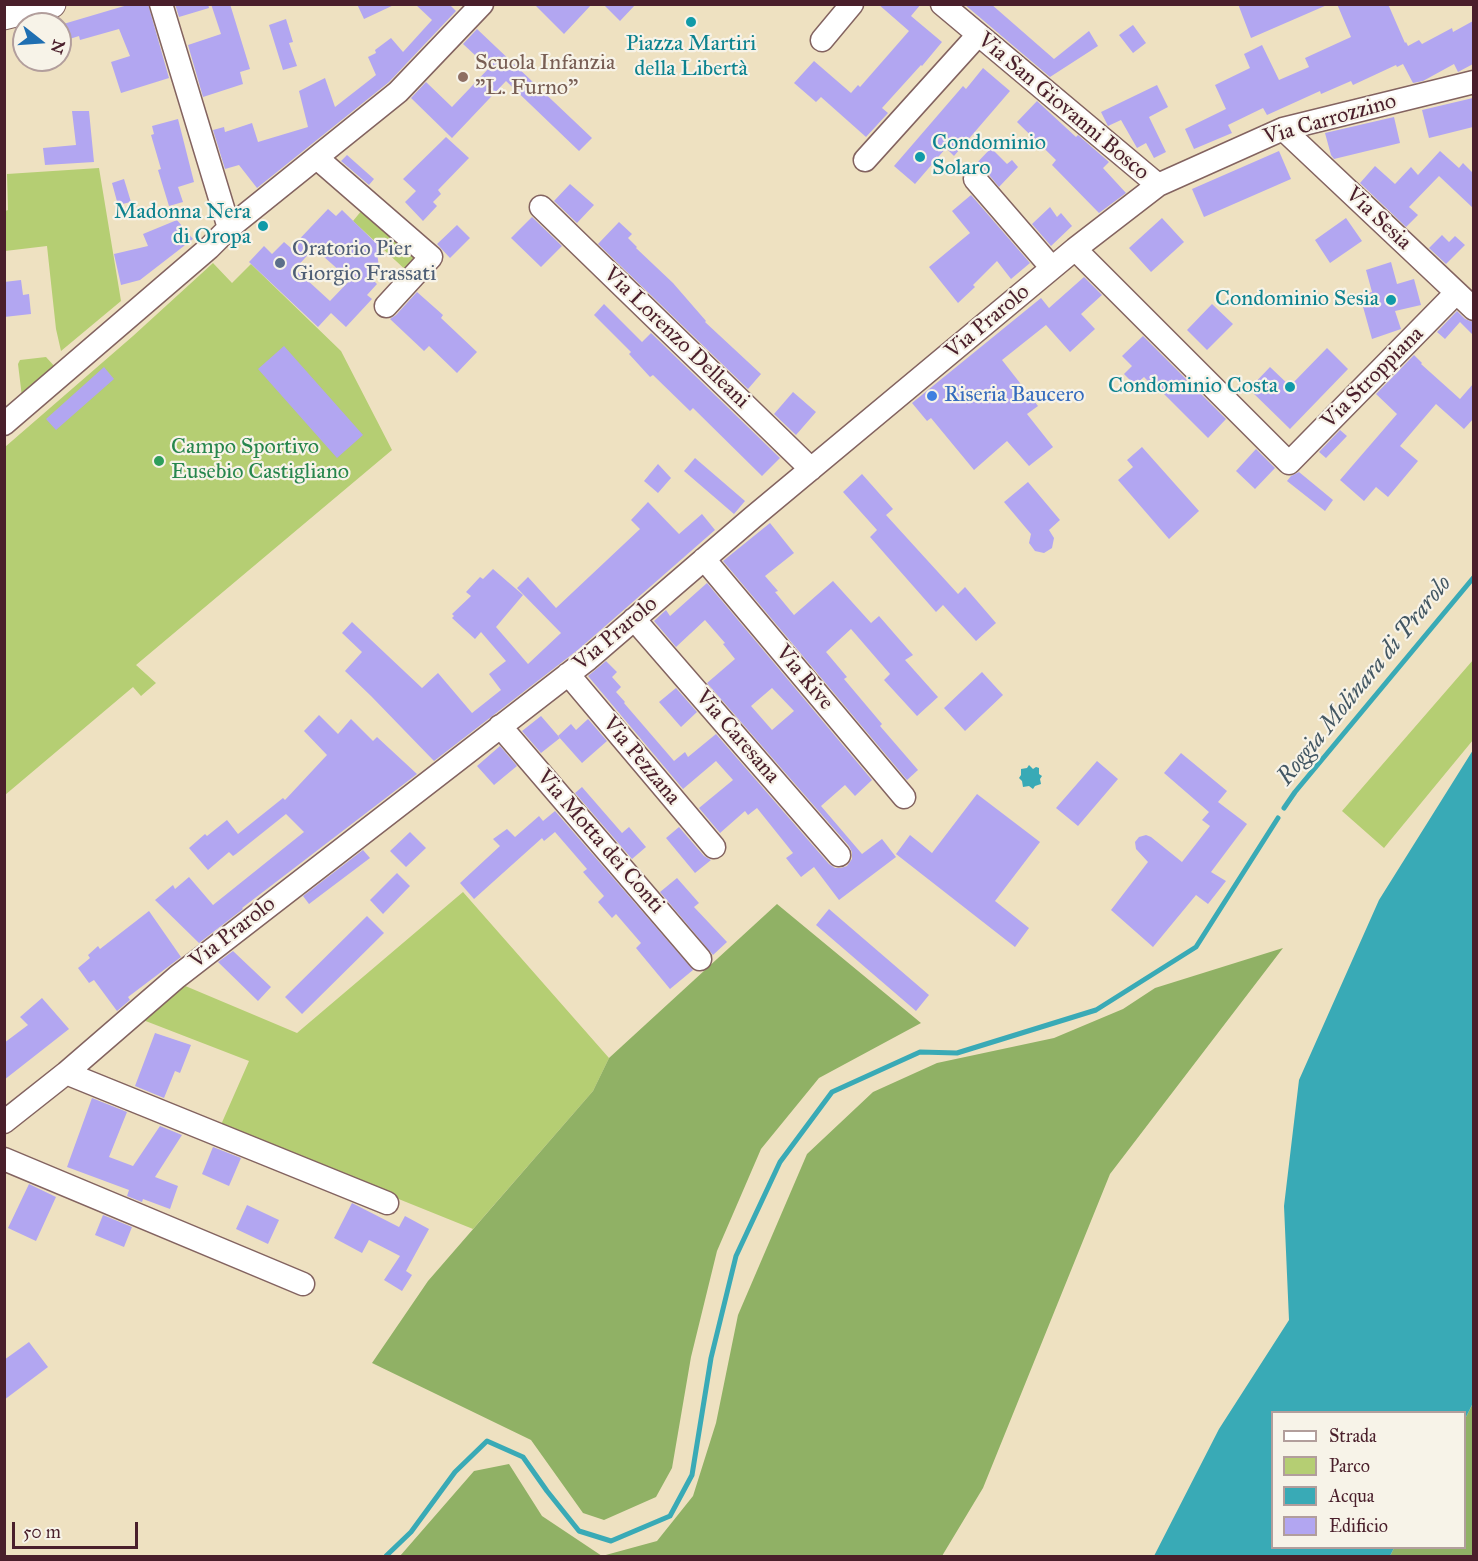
<!DOCTYPE html>
<meta charset="utf-8">
<style>
body{margin:0}
#map{position:relative;width:1478px;height:1561px;overflow:hidden;background:#eee1c1;font-family:"IM FELL Great Primer",serif}
canvas{display:block}
.frame{position:absolute;inset:0;border:6px solid #4a1f2b;pointer-events:none}
.legend{position:absolute;left:1271px;top:1411px;width:195px;height:138px;box-sizing:border-box;background:#f7f3e8;border:2px solid #b29e9c;margin:0;padding:8px 10px;list-style:none;font-size:18px;color:#4a1f2b}
.legend li{display:flex;align-items:center;gap:12px;height:30px}
.legend b{width:30px;border:2px solid #b29e9c}
.north{position:absolute;left:12px;top:12px;width:60px;height:60px;box-sizing:border-box;background:#f7f3e8;border:2px solid #b29e9c;border-radius:50%;rotate:107deg;font-size:16px;font-weight:700;line-height:24px;text-align:center;color:#4a1f2b}
.north::after{content:'';display:block;margin:auto;width:21px;height:27px;background:#1f6fb2;clip-path:polygon(50% 0,100% 100%,50% 72%,0 100%)}
.scale{position:absolute;left:12px;top:1522px;width:126px;height:27px;box-sizing:border-box;border:3px solid #4a1f2b;border-top:0;padding-left:8px;font-size:18px;line-height:21px;white-space:nowrap;color:#4a1f2b;-webkit-text-stroke:4px #f7f3e8;paint-order:stroke}
</style>
<div id="map">
<canvas width="1478" height="1561"></canvas>
<div class="frame"></div>
<ul class="legend">
<li><b style="height:8px;background:#fff"></b>Strada</li>
<li><b style="height:16px;background:#b5ce73"></b>Parco</li>
<li><b style="height:16px;background:#39aab6"></b>Acqua</li>
<li><b style="height:16px;background:#b2a6f1"></b>Edificio</li>
</ul>
<div class="north">N</div>
<div class="scale">50 m</div>
</div>
<script>
const ctx = document.querySelector('canvas').getContext('2d');
ctx.lineJoin = 'round';
function fill(path, color) { ctx.fillStyle = color; ctx.fill(path, 'evenodd'); }
function strokePath(path, color, width, dash) { ctx.strokeStyle = color; ctx.lineWidth = width; ctx.lineCap = dash ? 'butt' : 'round'; ctx.setLineDash(dash || []); ctx.stroke(path); }
function drawText(font, color, halo, rows, align = 'center') {
  ctx.font = font + ' "IM FELL Great Primer",serif'; ctx.lineWidth = 4.5; ctx.setLineDash([]); ctx.textBaseline = 'middle'; ctx.strokeStyle = halo; ctx.fillStyle = color; for (const [text, x, y, turn = 0] of rows) {
    ctx.save(); ctx.translate(x, y); ctx.rotate((+turn || 0) * Math.PI / 180); ctx.textAlign = isNaN(turn) ? turn : align; if (halo) ctx.strokeText(text, 0, 0); ctx.fillText(text, 0, 0); ctx.restore();
  }
}
fill(new Path2D(`
 M99,168l22,133 -60,50 -5,-22 -9,-83 -42,5v-40l3,-1 -1,-36z
 M367,204l57,49 -14,21 -57,-53z
 M213,263l19,20 19,-19 90,87 51,99 -256,215 20,18 -15,13 -8,-9 -128,108v-348l128,-111z
 M46,357l10,11 -34,29 -4,-33 2,-4z
 M1473,660v80l-89,108 -42,-37z
 M463,892l146,166 -16,33 -120,138 -253,-102 29,-66 -106,-41 40,-35 114,48z`), '#b5ce73');
fill(new Path2D(`
 M777,904l144,119 -102,55 -58,71 -44,102 -26,106 -19,111 -16,29 -52,23 -21,-7 -52,-73 -159,-77 56,-82 165,-190 16,-33z
 M1283,948l-173,226 -127,314 -41,68h-542l74,-85 35,-7 33,52 60,40 55,-15 36,-45 23,-73 22,-108 69,-161 66,-62 64,-29 117,-25 69,-29 32,-21z
 M1473,1403v153h-83l4,-8h70l1,-129z`), '#90b165');
fill(new Path2D(`
 M1473,750v653l-8,16 -1,-7h-192v136h122l-4,8h-236l65,-127 70,-109 -5,-114 15,-126 80,-180z
 M1029,765l4,4 3,-2 3,1v6l3,2 -2,3 1,5 -6,2 -2,3 -4,-3 -6,1 -1,-6 -3,-3 2,-3v-6l6,-1z`), '#39aab6');
strokePath(new Path2D(`
 M1284,808l11,-16 179,-215
 M386,1556l25,-24 44,-60 32,-31 36,16 24,34 32,40 32,10 59,-25 22,-41 19,-117 25,-102 44,-94 52,-70 88,-40 37,1 139,-43 100,-63 82,-129`), '#39aab6', 5);
fill(new Path2D(`
 M131,4h17l21,74 -48,15 -10,-31 19,-6 -11,-27 -39,11 -1,-4 -19,6v-17z
 M175,4h33l1,4 -30,9z
 M211,4h19l20,65 -10,3 3,12 -40,13 -15,-52 33,-11z
 M357,4h39l-32,15z
 M415,4h34l7,7 -67,71 -132,106 -18,-23 -14,4 -12,-39 11,-3 1,5 27,-9 6,19 50,-15 -9,-36 26,-13 10,29 41,-32 -8,-18 8,-4 -1,-3 16,-12 12,14 29,-32z
 M534,4h58l-28,30z
 M603,4h33l-16,17z
 M878,4h43l-10,12 31,26 -20,24 -1,-1 -39,43 6,5 -22,24 -45,-40 -5,5 -22,-19 20,-22 37,32 7,-8 2,2 49,-56z
 M964,4h27l63,55 35,-28 9,15 -48,31z
 M1238,4h89v1l-76,33z
 M1337,4h51l17,39 1,-1 2,4 11,-6 3,4 30,-16 1,4 20,-11v43l-15,8 -4,-8 -31,17 -10,2 -10,-19 -6,3 -1,-2 -43,20 -2,-4 -30,13 -1,-3 -53,24 -4,-7 -35,17 4,8 -38,16 -9,-20 41,-20 -11,-24 35,-17 -6,-14 18,-9 17,35 30,-13 -4,-9 46,-21z
 M286,19l7,23 -4,1 8,23 -14,4 -14,-45z
 M1133,25l13,18 -13,10 -14,-18z
 M477,29l115,109 -13,13 -73,-70 -54,57 -41,-40 15,-16 26,25 37,-39 -26,-24z
 M983,68l27,23 -56,65 -8,-8 -31,36 -21,-18 69,-80 3,3z
 M1157,85l11,22 -19,10 17,35 -12,6 -8,-15 -9,5 -16,-28 -13,6 -7,-14z
 M1473,98v29l-44,11 -7,-28z
 M1037,101l39,36 2,-2 31,27 -6,6 23,25 -27,20 -47,-48 4,-5 -39,-38z
 M72,111h17l5,51 -49,3 -2,-17 33,-3z
 M1394,117l6,26 -66,16 -3,-4 -6,-22z
 M178,119l16,63 -16,5 5,15 -14,4 -11,-36 3,-1 -10,-34 3,-1 -2,-8z
 M446,137l23,21 -31,32 3,4 -8,8 4,4 -14,15 -18,-19 11,-11 -13,-12z
 M991,148l16,16 5,-4 6,7 -19,20 -14,-17 -11,-4z
 M1279,151l12,28 -87,38 -12,-28z
 M1440,151l19,17 4,-5 10,10v35l-34,-32 -30,31 9,8 -12,12 -46,-44 15,-17 20,18 16,-17 7,8z
 M347,155l27,24 -5,6 -28,-24z
 M124,179l7,23 -13,3 -6,-22z
 M570,184l24,21 -17,18 -23,-22z
 M971,195l59,68 -19,16 -14,-18 -24,24 2,2 -17,16 -29,-36 41,-34 -18,-22z
 M1050,207l7,10 4,-4 11,13 -21,20 -19,-22z
 M328,209l8,7 6,-6 39,38 -4,5 2,14 -7,12 5,5 -10,11 5,4 -26,28 -15,-14 -13,14 -69,-65 15,-16 8,8 12,-12 7,6zM314,248l36,32 -20,21 -35,-32z
 M532,217l30,29 -21,21 -30,-29z
 M1162,218l22,24 -33,30 -22,-24z
 M1346,218l16,23 -32,22 -15,-23z
 M177,220l16,19 -53,41 -19,5 -7,-31 34,-8 -5,-12z
 M619,222l13,12 -4,4 9,9 -1,1 37,35 33,38 -1,1 56,52 -13,15 -150,-145z
 M457,225l13,13 -20,20 -13,-14z
 M1442,235l7,7 6,-6 10,9 -19,19 -17,-16z
 M1391,262l6,22 17,-5 7,26 -26,6 6,18 -29,10 -12,-43 12,-4 -6,-22z
 M1084,277l18,18 -21,19 14,15 -25,23 -24,-27 -44,35 36,46 -11,8 26,33 -24,19 -22,-25 -33,29 -43,-52 -4,3 -15,-18 129,-105 8,10z
 M21,280l2,15 6,-1 2,20 -27,3v-35z
 M417,292l26,23 -2,3 36,34 -20,21 -28,-27 -5,5 -34,-32 6,-4z
 M604,304l38,38 9,-9 129,125 -18,18 -69,-68 -3,3 -37,-36 -3,2 -21,-23 2,-2 -37,-37z
 M1212,304l21,20 -26,26 -20,-20z
 M1457,311l8,8 8,3v13l-13,-13 -15,17 -8,-7z
 M1143,336l83,83 -18,19 -51,-51 -2,1 -11,-11 -9,8 -11,-11 8,-8 -10,-10z
 M284,346l79,89 -26,23 -79,-89z
 M1327,348l21,21 -58,60 -41,-40 21,-22 20,19z
 M1414,355l8,8 -1,1 39,35 13,-15v35l-9,10 -28,-25 -36,42 18,15 -30,36 -12,-10 -12,14 -24,-21 57,-66 -21,-20z
 M104,367l10,12 -58,51 -10,-11z
 M793,392l23,20 -20,23 -22,-21z
 M1340,430l7,6 -21,22 -7,-6z
 M1142,447l57,64 -30,28 -51,-59 15,-13 -6,-7z
 M1256,449l19,19 -20,21 -19,-18z
 M695,458l50,43 -11,13 -50,-43z
 M658,464l13,14 -13,15 -14,-12z
 M1299,472l34,28 -8,11 -38,-30 4,-5z
 M862,474l31,35 -7,6 72,79 7,-7 31,36 -20,18 -33,-36 -7,7 -66,-75 7,-7 -34,-38z
 M1028,482l32,38 -11,10 5,8 -2,10 -8,5 -9,-2 -6,-8 2,-9 -27,-32z
 M648,502l31,32 23,-20 13,16 -136,119 -145,112 -63,-65 -26,-25 17,-19 -20,-19 10,-11 70,66 16,-15 34,40 29,-23 -12,-16 17,-13 -25,-29 -6,7 -23,-21 2,-2 -2,-2 19,-18 -5,-4 14,-15 3,2 10,-10 30,26 -27,32 32,37 33,-31 -44,-45 11,-11 28,31 84,-79 -9,-9z
 M770,523l24,30 -29,23 13,15 -3,1 19,23 39,-34 38,42 8,-7 34,39 -8,5 33,37 -21,19 -33,-36 6,-6 -39,-45 -25,23 21,25 -3,2 38,45 -2,2 38,44 -11,10 -184,-219z
 M707,583l165,197 -17,16 -10,-11 -24,21 41,48 20,-15 14,18 -57,43 -25,-33 -13,10 -15,-19 7,-5 -36,-45 -9,7 -3,-4 -25,22 -21,-25 34,-28 -17,-19 -33,28 -95,-113 18,-15 11,11 -5,5 9,10 -5,5 9,10 -1,1 50,58 11,-9 3,5 28,-23 113,130 6,4h6l6,-2 5,-7v-7l-3,-6 -142,-163 28,-24 -12,-15 2,-1 -20,-23 -29,27 -22,-26 12,-11 4,6zM772,688l22,23 -22,19 -21,-24z
 M982,672l21,23 -38,36 -21,-23z
 M676,688l21,24 -16,15 -22,-25z
 M319,715l19,19 13,-15 22,22 4,-4 40,37 -175,134 1,1 -44,34 -44,-43 18,-15 2,4 14,-12 24,28 91,-73 -18,-18 -50,40 -3,2 -4,-4 -21,18 -19,-22 16,-14 2,2 20,-16 11,14 45,-36 2,2 42,-45 -23,-24z
 M541,716l19,22 -19,15 -19,-22z
 M588,719l19,22 -25,22 -24,-27 13,-12 5,6z
 M500,746l17,20 -23,19 -17,-19z
 M1181,753l46,38 -9,11 29,22 -36,48 15,9 -18,23 -12,-9 -43,52 -42,-37 37,-48 -12,-13 -1,-7 4,-5 7,-2 5,2 31,25 28,-36 -8,-6 7,-8 -45,-39z
 M1097,761l21,18 -40,47 -22,-18z
 M582,787l40,46 7,-6 17,20 -14,12 -57,-66z
 M977,794l63,48 -45,59 34,27 -14,19 -119,-93 14,-19 22,18z
 M555,811l138,159 -23,19 -34,-41 5,-5 -25,-29 -4,4 -14,-16 6,-6 -21,-24 4,-3 -32,-37 -11,9 -2,-3 -68,61 -14,-16 40,-37 -7,-7 14,-10 8,8 24,-21 4,5z
 M679,827l25,29 7,4 -16,13 -29,-35z
 M410,832l16,16 -20,19 -16,-16z
 M363,850l7,8 -61,46 -6,-8z
 M397,873l13,13 -27,28 -13,-14z
 M677,878l22,25 -5,4 33,35 -14,13 -53,-63z
 M829,909l100,86 -13,16 -100,-86z
 M149,911l32,46 -53,40 2,3 -13,11 -23,-31 -5,3 -11,-15 12,-10 -2,-3 10,-9 2,3z
 M367,916l17,17 -82,81 -17,-17z
 M233,951l38,36 -13,14 -40,-39z
 M42,998l27,31 -65,51v-37l24,-18 -8,-8z
 M155,1033l36,12 -11,28 -5,-2 -11,27 -29,-12z
 M92,1098l35,14 -18,45 24,9 27,-40 22,9 -27,42 23,9 -8,23 -27,-10 -1,3 -15,-6 2,-6 -62,-23z
 M213,1147l28,11 -12,28 -27,-12z
 M29,1184l27,13 -20,44 -28,-13z
 M352,1203l47,24 6,-11 24,13 -23,42 6,4 -10,16 -18,-11 16,-24 -31,-16 -7,13 -28,-15z
 M247,1205l32,15 -11,24 -32,-15z
 M103,1215l29,12 -8,20 -29,-12z
 M29,1342l19,25 -44,33v-40z`), '#b2a6f1');
const minor = new Path2D(`
 M161,4l68,224
 M942,4l216,181
 M822,40l30,-36
 M1283,129l191,180
 M317,158l114,99 -45,49
 M865,160l112,-124
 M975,179l77,89
 M541,207l270,262
 M1075,249l214,214 167,-170
 M4,424l205,-176 20,-20 169,-136 84,-88
 M704,559l200,238
 M634,619l205,236
 M568,674l146,173
 M500,726l200,233
 M66,1073l321,130
 M4,1122l62,-49 111,-96 411,-318 164,-141 323,-269 83,-64 125,-56 191,-47
 M4,1159l299,125`);
const major = new Path2D(`
 M4,16l48,-12`);
strokePath(minor, '#836360', 25);
strokePath(major, '#836360', 29);
strokePath(minor, '#fff', 22);
strokePath(major, '#fff', 27);
for (const [x, y, r, color] of [
 [691,22,6,"#0f9aa8"],
 [463,77,6,"#8d6e63"],
 [920,157,6,"#0f9aa8"],
 [263,226,6,"#0f9aa8"],
 [280,263,6,"#5c6f8a"],
 [1391,300,6,"#0f9aa8"],
 [1290,387,6,"#0f9aa8"],
 [932,396,6,"#3f7fe0"],
 [159,461,6,"#2e9e5b"]
]) { const dot = new Path2D(); dot.arc(x, y, r, 0, 2 * Math.PI); ctx.fillStyle = color; ctx.fill(dot); strokePath(dot, '#f7f3e8', 2); }
drawText('22px', '#0d838f', '#f7f3e8', [
 ["Piazza Martiri",691,45,"center"],
 ["della Libertà",691,70,"center"],
 ["Condominio",932,144,"left"],
 ["Solaro",932,169,"left"],
 ["Madonna Nera",251,213],
 ["di Oropa",251,238],
 ["Condominio Sesia",1379,300],
 ["Condominio Costa",1278,387]
], 'right');
drawText('22px', '#785e54', '#f7f3e8', [
 ["Scuola Infanzia",475,64],
 ["\"L. Furno\"",475,89]
], 'left');
drawText('22px', '#4a1f2b', '#f7f3e8', [
 ["Via San Giovanni Bosco",1063,107,40],
 ["Via Carrozzino",1330,120,-16],
 ["Via Sesia",1378,219,43],
 ["Via Prarolo",988,322,-40],
 ["Via Lorenzo Delleani",676,338,44],
 ["Via Stroppiana",1373,378,-45],
 ["Via Prarolo",616,634,-40],
 ["Via Rive",804,678,50],
 ["Via Caresana",737,737,49],
 ["Via Pezzana",641,761,50],
 ["Via Motta dei Conti",600,842,49],
 ["Via Prarolo",233,933,-38]
]);
drawText('22px', '#4e5e75', '#f7f3e8', [
 ["Oratorio Pier",292,250],
 ["Giorgio Frassati",292,275]
], 'left');
drawText('22px', '#366cbe', '#f7f3e8', [
 ["Riseria Baucero",944,396]
], 'left');
drawText('22px', '#27864d', '#f7f3e8', [
 ["Campo Sportivo",171,448],
 ["Eusebio Castigliano",171,473]
], 'left');
drawText('italic 24px', '#435763', '#f7f3e8', [
 ["Roggia Molinara di Prarolo",1365,681,-51]
]);
</script>
